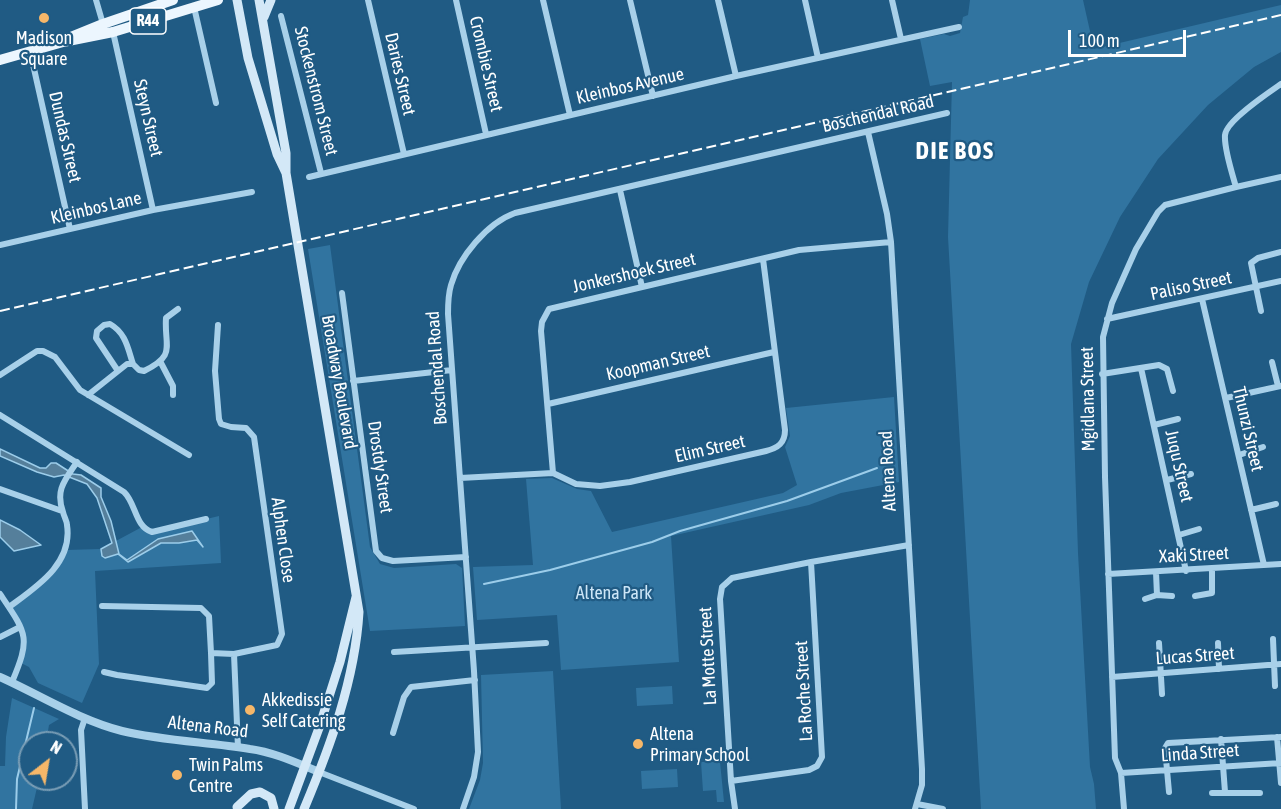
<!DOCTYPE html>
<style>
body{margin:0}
#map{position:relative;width:1281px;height:809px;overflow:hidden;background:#205b84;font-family:"Asap Condensed",sans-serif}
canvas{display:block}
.north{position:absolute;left:18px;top:731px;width:60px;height:60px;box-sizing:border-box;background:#205b84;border:2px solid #799db5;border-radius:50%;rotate:31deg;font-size:16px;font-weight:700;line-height:24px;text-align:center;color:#fff}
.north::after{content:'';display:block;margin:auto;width:21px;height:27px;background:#f6b769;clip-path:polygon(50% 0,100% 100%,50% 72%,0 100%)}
.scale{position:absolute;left:1068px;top:30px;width:118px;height:27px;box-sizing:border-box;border:3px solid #fff;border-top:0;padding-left:8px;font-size:18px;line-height:21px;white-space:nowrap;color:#fff;-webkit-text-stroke:4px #205b84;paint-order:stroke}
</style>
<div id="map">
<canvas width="1281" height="809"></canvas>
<div class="north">N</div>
<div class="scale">100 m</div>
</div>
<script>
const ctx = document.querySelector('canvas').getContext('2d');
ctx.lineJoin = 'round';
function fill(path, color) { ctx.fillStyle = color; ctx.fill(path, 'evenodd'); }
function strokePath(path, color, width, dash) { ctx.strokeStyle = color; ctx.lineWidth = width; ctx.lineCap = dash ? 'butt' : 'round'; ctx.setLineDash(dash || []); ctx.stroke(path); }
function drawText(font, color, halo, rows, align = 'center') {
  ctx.font = font + ' "Asap Condensed",sans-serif'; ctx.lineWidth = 4.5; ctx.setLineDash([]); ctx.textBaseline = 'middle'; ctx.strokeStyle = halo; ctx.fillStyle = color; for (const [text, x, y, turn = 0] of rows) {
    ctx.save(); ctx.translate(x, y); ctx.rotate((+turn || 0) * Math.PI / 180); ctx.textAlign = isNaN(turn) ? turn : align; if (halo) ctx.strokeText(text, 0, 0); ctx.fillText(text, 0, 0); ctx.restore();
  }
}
fill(new Path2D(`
 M970,0h113l11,49 187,-44v47l-27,15 -46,38 -50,54 -38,58 -31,65 -18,62 7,209 12,214 4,17 2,25h-115l-33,-572 4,-155 -22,4 -10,-47 24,-5 6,2 10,-3 3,-16 5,-2z
 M330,245l40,302 10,17 14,4 62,-4 6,4 3,58 -95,5 -62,-382z
 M894,397l5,85 -58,11 -32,12 -138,31 8,126 -118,8 -4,-55 -80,5 -4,-53 60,-2 -7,-86 26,-1 25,11 14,2 21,41 171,-39 14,-8 -12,-38 5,-11 -4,-28z
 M219,516l2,47 -126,8 4,93 -17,39 -44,-20 -9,-16 -8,-4 5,-23 -16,-33 39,-31 17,-26 35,-1 41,-22 10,5z
 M553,671l8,138h-92l11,-29 3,-17 -2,-88z
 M672,686l1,18 -36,2 -1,-18z
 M12,698l47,21 -10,6 -3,18h-16v36h9l-7,30h-32v-43h5l1,-29z
 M701,762h19l4,40h-7l-1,-12 -13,1z
 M677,769l1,18 -36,2 -1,-18z`), '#3174a0');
const water = new Path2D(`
 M0,449l40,19h6l5,-5h5l17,11 8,1 20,13v9l10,24 8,33 8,6 31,-21 34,-8 11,16 -6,-7 -18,3h-18l-33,19 -10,-8 -13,4 -3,-2 -1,-7 11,-6 -15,-45 -10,-14 -23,-9 -10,2 -17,-5 -37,-16z
 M0,520l20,10 21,15 -27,6 -14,-14z`);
fill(water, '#557f9b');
strokePath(water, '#9ccdea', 1.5);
strokePath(new Path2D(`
 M484,584l66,-14 102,-28 28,-11 107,-30 90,-33
 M16,809l1,-30 17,-71`), '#9ccdea', 2);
strokePath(new Path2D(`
 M96,0l7,24
 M368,0l36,154
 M456,0l30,134
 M543,0l27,115
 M630,0l23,96
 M718,0l18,76
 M805,0l13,58
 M892,0l9,39
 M194,7l22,96
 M281,16l40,157
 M113,32l40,178
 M30,51l40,178
 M868,132l19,82 4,28 31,527v16l-7,24
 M309,177l427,-101 223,-49
 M1236,187l45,-10
 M620,190l22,97
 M0,245l153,-35 99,-18
 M342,293l34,258 6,7 11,3 73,-4
 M1202,299l62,266
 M1261,311l-10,-48 7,-5 23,-6
 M1107,319l174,-38
 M218,325l-3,46 4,48 2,5 10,3 15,1 8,9 28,197 -5,11 -43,9 4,94
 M160,361l13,25v9
 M1272,362l6,24
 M1141,368l45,203
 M118,371l-22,-33 1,-7 7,-6 6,-1c16,9 18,25 23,40
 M1102,374l57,-9 8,4 6,22
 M0,375l37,-24h6l12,6 25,33 109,65
 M353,381l99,-11
 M88,395l39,-31h6l6,6 5,1c33,-16 20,-24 22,-53l12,-9
 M1226,398l55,-12
 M548,404l226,-52
 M0,415l124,77c12,11 11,35 28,40l54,-13
 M1154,425l24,-6
 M1239,455l24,-8
 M553,473l-12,-142 1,-9 7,-13 250,-59 92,-8
 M460,478l93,-5 23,11 24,2 30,-4 136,-31c12,-3 19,-8 19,-21l-22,-171
 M1167,480l24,-6
 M0,489l62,22
 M1251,510l25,-6
 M1179,535l20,-6
 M1156,572l1,23
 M1108,574l173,-10
 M0,594c27,40 31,43 12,88
 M1195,596l17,-3v-24
 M1145,599l12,-4 15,1
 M102,606l99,2 8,8 2,37 23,1
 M9,607c27,-20 64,-43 58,-82 0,-4 -3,-8 -4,-13 -8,-22 2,-32 14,-50
 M0,637l20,-10
 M1273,639l2,47
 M1159,643l3,51
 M1218,643l1,26
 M394,652l152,-9
 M104,672l13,3 90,13 5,-5 -1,-30
 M1112,677l169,-13
 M85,718l-4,12 4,79
 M393,733l11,-36 7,-10 64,-7
 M1277,737l4,46
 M1221,739l4,53
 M319,772l95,37
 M1121,773l160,-10
 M731,781l78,-11 8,-4 5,-9 -11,-195
 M1169,792l-4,-44 3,-5 113,-6
 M1212,793h48
 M917,804l26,5
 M463,809l11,-32 4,-25 -4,-81 -26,-357c0,-10 0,-19 3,-29 8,-28 36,-62 64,-72l432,-100
 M735,809l-4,-28 -11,-182 2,-12 10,-9 79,-16 98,-17
 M1124,809l-3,-36 -6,-15 -10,-281 -2,-140 9,-34 24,-54 22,-37 7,-7 71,-18c-4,-14 -12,-38 -11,-52 1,-14 43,-42 56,-51`), '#a8d0e9', 6);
strokePath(new Path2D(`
 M0,677c40,18 79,43 122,54 42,10 85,11 128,18 23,3 47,14 69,23`), '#a8d0e9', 8);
strokePath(new Path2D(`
 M237,0l11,58 29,96 9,19
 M259,0l27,153v20l73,439c-4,68 -29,135 -55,197
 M264,17l7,-17
 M237,807l14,-13 9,-2 11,6 3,11
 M289,809l30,-81 21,-66 16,-65`), '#d3e8f7', 9);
strokePath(new Path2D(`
 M71,37l32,-13 70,-24
 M0,60l63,-18 50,-10 105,-32`), '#ecf6fe', 10);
strokePath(new Path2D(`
 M0,311l1281,-296`), '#fff', 2, [10, 4.5]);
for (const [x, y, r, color] of [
 [44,18,6,"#f6b769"],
 [250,710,6,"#f6b769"],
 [638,744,6,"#f6b769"],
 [177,775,6,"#f6b769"]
]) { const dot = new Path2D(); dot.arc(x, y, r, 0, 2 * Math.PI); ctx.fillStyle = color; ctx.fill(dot); strokePath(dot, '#205b84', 2); }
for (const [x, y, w] of [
 [148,21,36]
]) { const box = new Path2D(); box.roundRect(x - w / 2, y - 13, w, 26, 4.5); ctx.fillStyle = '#205b84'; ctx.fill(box); strokePath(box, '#fff', 1.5); }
drawText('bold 16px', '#fff', null, [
 ["R44",148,21]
]);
drawText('18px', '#fff', '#205b84', [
 ["Madison",44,38,"center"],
 ["Square",44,59,"center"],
 ["Akkedissie",262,700],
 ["Self Catering",262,721],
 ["Altena",650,734],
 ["Primary School",650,755],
 ["Twin Palms",189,765],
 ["Centre",189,786]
], 'left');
drawText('18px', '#fff', '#205b84', [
 ["Crombie Street",486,64,77],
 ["Daries Street",400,74,77],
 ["Kleinbos Avenue",630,86,-13],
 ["Stockenstrom Street",316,91,76],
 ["Boschendal Road",878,114,-13],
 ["Steyn Street",148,118,77],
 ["Dundas Street",65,137,77],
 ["Kleinbos Lane",96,208,-13],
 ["Jonkershoek Street",634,273,-13],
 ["Paliso Street",1191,286,-12],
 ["Koopman Street",658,363,-13],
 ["Boschendal Road",437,368,-94],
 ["Broadway Boulevard",339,382,80],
 ["Mgidlana Street",1088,399,-91],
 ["Thunzi Street",1248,429,77],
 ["Elim Street",710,449,-13],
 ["Juqu Street",1179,466,77],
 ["Drostdy Street",380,467,82],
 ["Altena Road",888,471,-93],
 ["Alphen Close",283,540,82],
 ["Xaki Street",1194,555,-3],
 ["La Motte Street",708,656,-93],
 ["Lucas Street",1195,656,-4],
 ["La Roche Street",804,691,-93],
 ["Altena Road",208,727,7],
 ["Linda Street",1200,753,-4]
]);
drawText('18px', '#cde6f7', '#205b84', [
 ["Altena Park",614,593]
]);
ctx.letterSpacing = '1.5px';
drawText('bold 24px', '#fff', '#205b84', [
 ["DIE BOS",955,151]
]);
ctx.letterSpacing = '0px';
</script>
